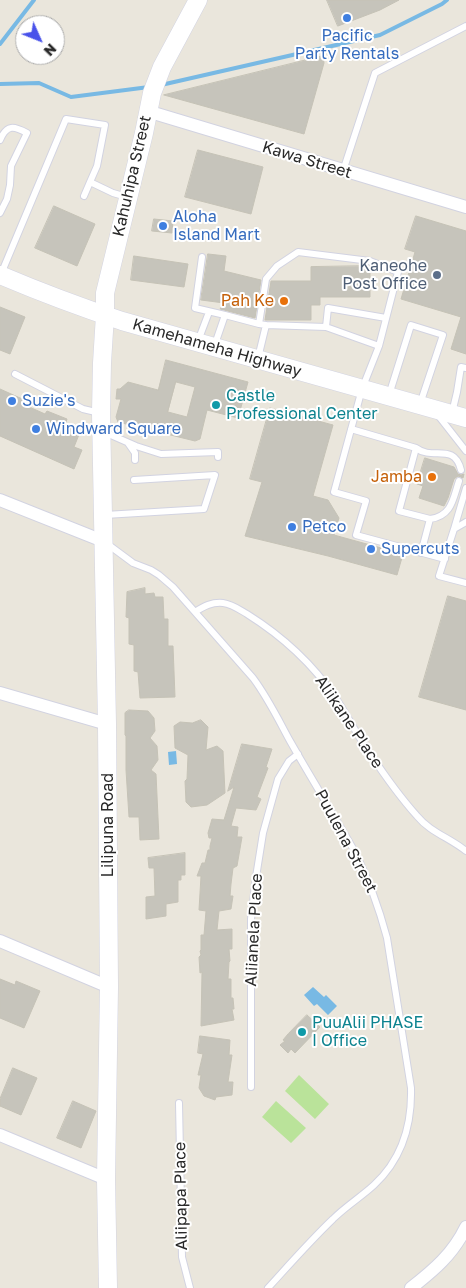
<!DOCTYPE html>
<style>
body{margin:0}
#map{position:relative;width:466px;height:1288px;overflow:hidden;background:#eae6dc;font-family:"Golos Text",sans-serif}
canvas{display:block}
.north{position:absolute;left:15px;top:15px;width:50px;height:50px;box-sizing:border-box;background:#fff;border:1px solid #a9a9a9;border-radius:50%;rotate:134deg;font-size:14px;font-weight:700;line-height:20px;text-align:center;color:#292929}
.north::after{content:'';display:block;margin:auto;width:18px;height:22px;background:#4952ea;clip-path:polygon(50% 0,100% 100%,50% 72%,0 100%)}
</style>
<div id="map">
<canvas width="466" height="1288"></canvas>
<div class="north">N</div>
</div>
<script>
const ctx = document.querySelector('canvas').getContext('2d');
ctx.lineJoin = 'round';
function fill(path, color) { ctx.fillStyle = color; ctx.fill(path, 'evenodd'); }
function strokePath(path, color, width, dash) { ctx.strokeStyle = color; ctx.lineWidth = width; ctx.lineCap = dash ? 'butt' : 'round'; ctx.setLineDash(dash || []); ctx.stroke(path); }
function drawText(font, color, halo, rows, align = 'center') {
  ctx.font = font + ' "Golos Text",sans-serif'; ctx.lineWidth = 4; ctx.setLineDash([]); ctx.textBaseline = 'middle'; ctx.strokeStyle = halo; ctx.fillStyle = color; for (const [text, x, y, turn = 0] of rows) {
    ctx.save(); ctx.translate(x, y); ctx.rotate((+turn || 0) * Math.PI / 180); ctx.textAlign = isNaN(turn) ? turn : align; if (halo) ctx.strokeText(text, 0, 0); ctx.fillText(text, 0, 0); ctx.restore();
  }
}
fill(new Path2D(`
 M299,1075l30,29 -14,15 -30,-28z
 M276,1101l30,27 -15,15 -29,-26z`), '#bae39a');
fill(new Path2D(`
 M176,751l1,13 -8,1 -1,-13z
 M313,987l11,10 2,-2 11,11 -9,9 -11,-11 -3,2 -10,-11z`), '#78b9e4');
strokePath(new Path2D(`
 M0,44l34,-44
 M0,84l39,-1 32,14 78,-10
 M161,85l219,-50 62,-31 5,-4`), '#78b9e4', 4);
const building = new Path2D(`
 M327,0h72l-19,10 -42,16z
 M323,56l1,7 -20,71 -140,-39z
 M198,150l65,17 -12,47 -66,-17z
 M54,206l41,18 -18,42 -42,-18z
 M416,216l50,15v123l-15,-5 10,-32 -60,-18 14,-47 -10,-3z
 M154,219l19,2 -1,12 -20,-2z
 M208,254l18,2 -2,15 37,9 -6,38 -35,-9 4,-6 -23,-3z
 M134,256l54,8 -4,23 -53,-7z
 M370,266v31h-50v8h-9v15h-46l6,-39h40v-14z
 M0,307l25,10 -15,37 -10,-4z
 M166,360l82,22 -10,36 -31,-8 -7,29 -5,2 -77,-19 -2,-5 5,-18h-5l1,-10h3l8,-7 30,8zM176,382l19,5 -8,30 -19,-5z
 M0,389l29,13 -2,4 18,8 2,-3 20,8 -2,6 15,7 -6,15 8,3 -8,19 -74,-33z
 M270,408l63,17 -20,71 15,4 11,18 -5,17 69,19 -6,21 -69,-19 -83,-20 17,-54 -12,-3z
 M425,458l29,9 4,7 3,1 3,-1 -1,4 -5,-2 -4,3 -6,19 -4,8 -25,-8 4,-12 -6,-2z
 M145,588v6l9,-1 1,4h8l1,22h4v27h5l2,51 -35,1 -2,-26 -4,-1v-26l-5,-1v-26l-3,-1 1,-25z
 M448,596l18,5v109l-47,-13z
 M129,710l19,1 6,7 1,13 -5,7 7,8 1,14 -7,10 5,4 3,65 -19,1 -1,-23h-10l-3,-47v-34l-1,-1v-22z
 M201,720l7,7 -2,23 11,-4 6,5 2,42 -18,12 -16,2 -5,-5 -1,-21 2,-2 1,-24 -13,-7 -1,-22 6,-4 12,1z
 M242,744l30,5 -6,18 2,1 -11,29 4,2 -5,11 -20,-2 -5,18 7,1 -1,10h5l-5,29 -4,2 -2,16 -1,12h3l-2,13 -12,2 -2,19 15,-1v20h-3l1,12 -1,1 -1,17h3v19h2l1,11h-2l2,11 -33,6 1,-54 -2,1 -1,-16 2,-2 -1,-4 1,-1v-15h3l2,-24 -7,-1 2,-34h-4l5,-13h3l3,-13h2v-4l2,-8h-3l-1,-5 4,-14 12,1 10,-33 -6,4z
 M185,853v22h-4v5h-3v22l-12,2v12l-20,3v-22l9,-1 -1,-28h-5l-1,-10z
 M0,979l15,6 1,-4 24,10 -16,37 -24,-10z
 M307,1015l13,12 -25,26 -4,-4 -3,4 -8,-8 5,-4 -2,-1 5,-6z
 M200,1036l30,4 -1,15h3l-4,27h5l-1,13 -16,2 -1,3 -11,-4 -5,-8 2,-13h-3l5,-21 -5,-1z
 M13,1068l24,10 -16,37 -21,-9v-7z
 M73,1101l23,10 -15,37 -24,-10z`);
fill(building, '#c6c4bb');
strokePath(building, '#c5c2b6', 1);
const lane = new Path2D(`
 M0,140c7,-16 14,-14 27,-7l-16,33 -1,19 -3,14 -7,14
 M343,171l32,-98 91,-47
 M84,196l6,-14
 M202,257l-7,51 30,7
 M1,274l65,-155 39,6 -8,41 -7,16 23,11 14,4
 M266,325l-7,-1 7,-45 11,-13 21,-14 72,9 28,11 -19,74
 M326,327l2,-19 58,10
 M198,341l11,-29
 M214,347l11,-32 34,9
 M258,358l8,-33 60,2 53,19 -17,43 -28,103 32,9 -10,34 89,24
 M15,374l68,35 17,4
 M389,395l22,-70 32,10 -23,69
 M452,413l5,-21 4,-25 5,1
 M437,414l29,37
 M351,429l65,19 -17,63 31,8 -9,34
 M104,432l32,14 25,8 57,-2v5
 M128,443l7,10v7
 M416,448c17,13 38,-6 45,22
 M105,515l99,-6 11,-34 -81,5
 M430,519c22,-3 23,-20 29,-38
 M466,522l-12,7 -15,47 27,7
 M454,529l12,-41
 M106,543l27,20 18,7 8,5 14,12 80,91c15,20 25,41 37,63 21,37 44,74 65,111 14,28 24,56 32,86l24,150c1,37 -9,71 -37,97 -13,12 -28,21 -41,34 -23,22 -44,46 -65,69
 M195,612c9,-6 17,-10 28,-9 9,1 17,7 24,11 35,22 65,49 88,83 13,19 23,40 36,58 14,21 29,42 46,61 13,16 33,22 49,35
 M251,1087v-168l5,-42 7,-44 15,-54 11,-18 9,-7
 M179,1103l3,154 8,31`);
const street = new Path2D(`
 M147,111l319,96
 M0,500l103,41
 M0,693l107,31
 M0,941l109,46
 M0,1135l106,44
 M411,1288c23,-18 42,-34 55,-61`);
const secondary = new Path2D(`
 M0,275c40,17 80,32 122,46l344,97
 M108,1288l-2,-109 3,-192 -2,-263 -6,-311 1,-50 3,-48v-22l39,-160 8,-40 10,-26 36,-67`);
strokePath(lane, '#d2d3e1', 8);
strokePath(street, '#d2d3e1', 14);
strokePath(secondary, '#d2d3e1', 19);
strokePath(lane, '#fff', 6);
strokePath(street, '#fff', 12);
strokePath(secondary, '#fff', 18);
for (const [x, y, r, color] of [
 [347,18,5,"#3f7fe0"],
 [163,226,5,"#3f7fe0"],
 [437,275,5,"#5c6f8a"],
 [284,301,5,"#e8710a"],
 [12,401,5,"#3f7fe0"],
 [216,405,5,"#0f9aa8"],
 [36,429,5,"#3f7fe0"],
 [432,477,5,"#e8710a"],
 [292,527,5,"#3f7fe0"],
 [371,549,5,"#3f7fe0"],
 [302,1032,5,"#0f9aa8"]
]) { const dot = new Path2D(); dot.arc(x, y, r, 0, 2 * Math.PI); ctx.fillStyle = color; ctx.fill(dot); strokePath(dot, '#fff', 2); }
drawText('16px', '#366cbe', '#fff', [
 ["Pacific",347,36,"center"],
 ["Party Rentals",347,54,"center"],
 ["Aloha",173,217],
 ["Island Mart",173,235],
 ["Suzie's",22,401],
 ["Windward Square",46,429],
 ["Petco",302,527],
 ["Supercuts",381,549]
], 'left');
drawText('16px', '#292929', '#fff', [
 ["Kawa Street",307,160,17],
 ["Kahuhipa Street",132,176,-77],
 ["Kamehameha Highway",217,348,16],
 ["Aliikane Place",349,722,56],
 ["Lilipuna Road",108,825,-90],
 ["Puulena Street",346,841,62],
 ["Aliianela Place",254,930,-87],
 ["Aliipapa Place",181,1196,-91]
]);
drawText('16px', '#4e5e75', '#fff', [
 ["Kaneohe",427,266],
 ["Post Office",427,284]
], 'right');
drawText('16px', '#c56008', '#fff', [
 ["Pah Ke",274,301],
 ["Jamba",422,477]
], 'right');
drawText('16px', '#0d838f', '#fff', [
 ["Castle",226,396],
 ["Professional Center",226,414],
 ["PuuAlii PHASE",312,1023],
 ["I Office",312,1041]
], 'left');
</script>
